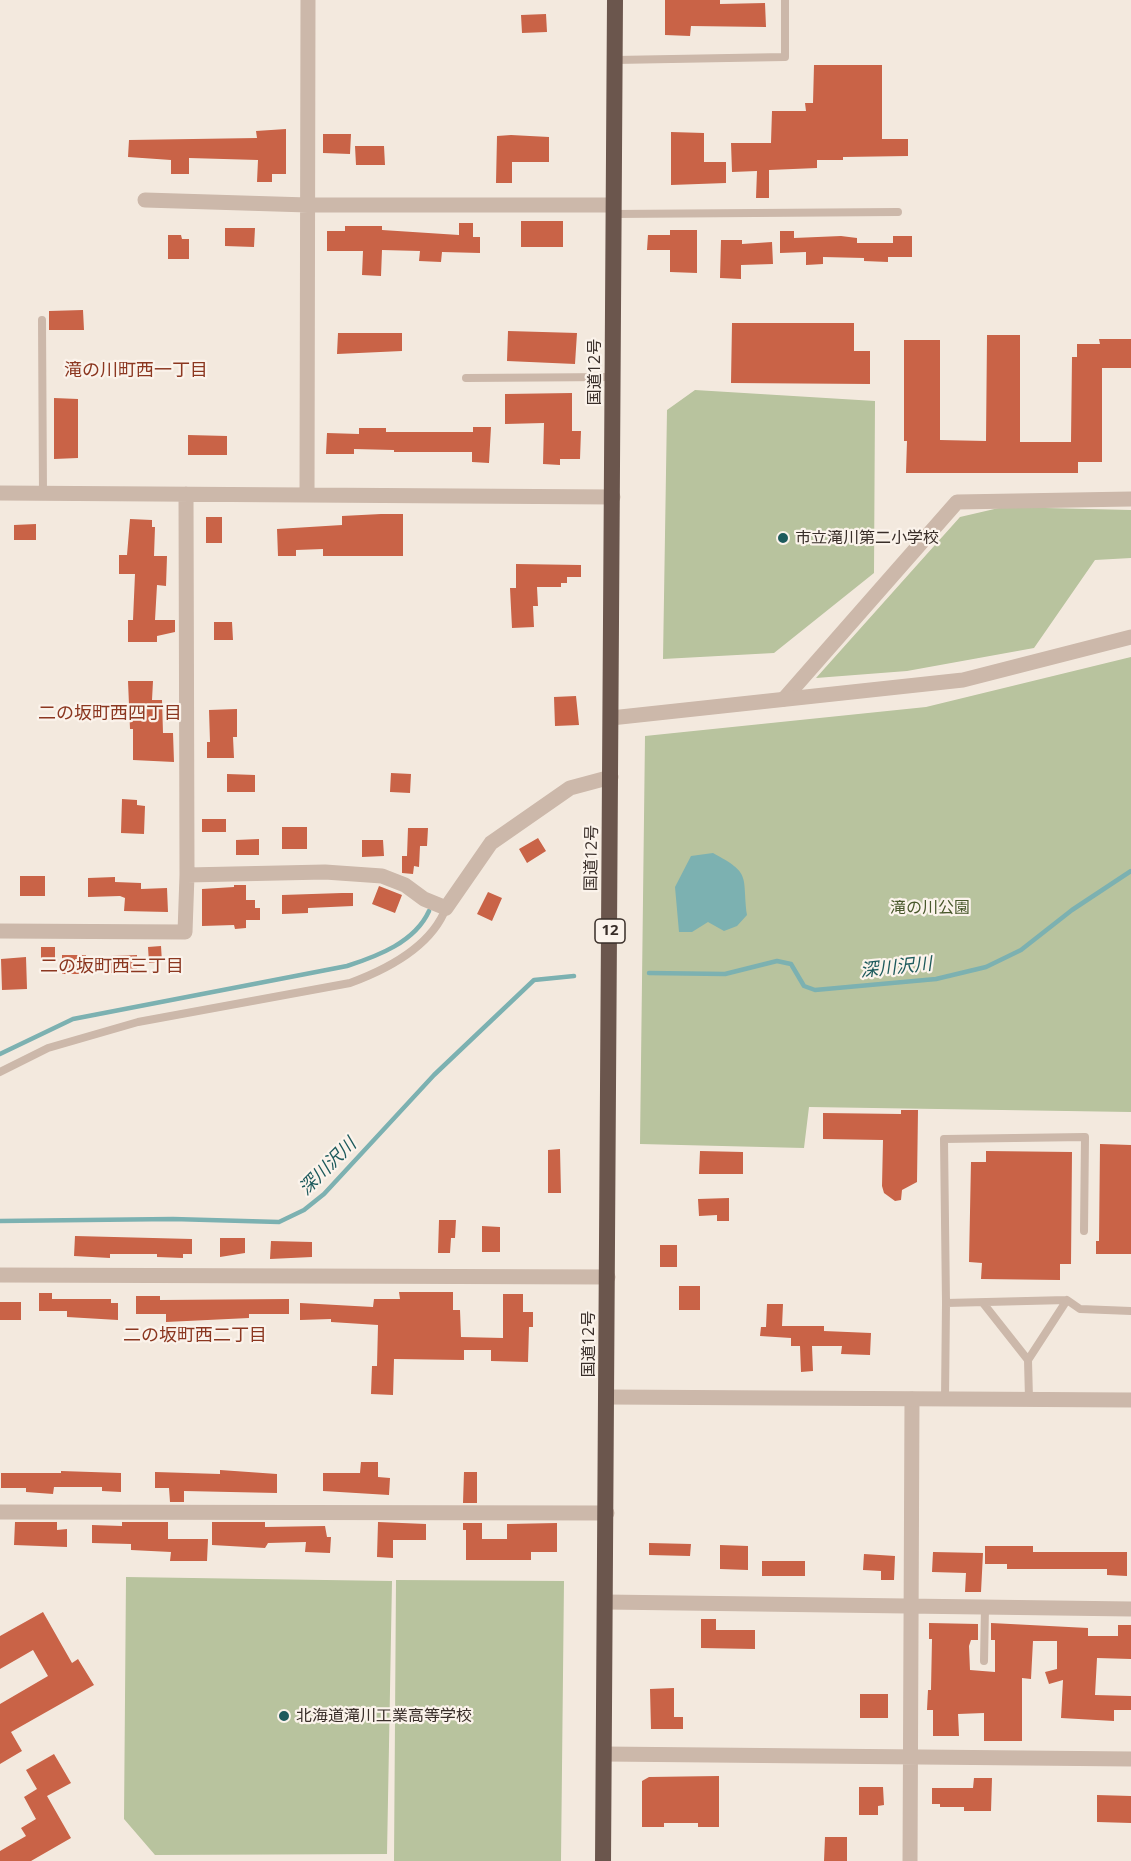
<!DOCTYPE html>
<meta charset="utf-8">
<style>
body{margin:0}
canvas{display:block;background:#f3e9de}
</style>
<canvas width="1131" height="1861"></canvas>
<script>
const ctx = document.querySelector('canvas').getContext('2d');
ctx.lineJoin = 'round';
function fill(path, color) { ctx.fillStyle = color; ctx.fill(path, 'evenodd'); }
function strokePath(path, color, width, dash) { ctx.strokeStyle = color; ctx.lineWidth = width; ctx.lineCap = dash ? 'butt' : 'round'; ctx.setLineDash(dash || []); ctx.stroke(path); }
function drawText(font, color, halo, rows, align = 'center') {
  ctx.font = font + ' "Open Sans","Noto Sans JP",sans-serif'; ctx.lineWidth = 4.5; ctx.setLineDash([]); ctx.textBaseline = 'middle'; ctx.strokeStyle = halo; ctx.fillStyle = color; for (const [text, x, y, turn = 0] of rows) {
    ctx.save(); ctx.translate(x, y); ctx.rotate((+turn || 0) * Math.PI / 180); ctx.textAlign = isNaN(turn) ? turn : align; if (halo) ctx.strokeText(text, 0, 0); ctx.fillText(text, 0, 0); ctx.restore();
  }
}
fill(new Path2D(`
 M695,390l180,11 -1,172 -100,80 -111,6 4,-249z
 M1003,507l128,3v48l-36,2 -61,88 -127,23 -91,7 144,-161z
 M1131,657v455l-322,-5 -5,41 -164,-4 5,-408 281,-29z
 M126,1577l266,4 -5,273 -232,1 -31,-36z
 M396,1580l168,1 -3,280h-167z`), '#b8c39e');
fill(new Path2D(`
 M713,853c39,21 29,22 34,62l-10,11 -13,5 -16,-9 -16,10h-13l-4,-45 16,-31z`), '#7cb1b1');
strokePath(new Path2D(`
 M649,973l76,1 52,-13 14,3 13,22 11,4 121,-11 50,-12 35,-17 51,-40 59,-39
 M0,1054l73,-35 274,-53c31,-10 68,-24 82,-55
 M0,1221l173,-2 106,3 25,-12 20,-16 110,-119 100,-95 40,-4`), '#7cb1b1', 4.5);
fill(new Path2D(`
 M665,0h55v4l45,-1 1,24 -75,-1 -1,10 -25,-1z
 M546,14l1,18 -25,1 -1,-18z
 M814,65h68v74h26v17l-65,1v3h-26v8l-48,2v28h-13l1,-27 -25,1 -1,-29h40l1,-32h34l-1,-8h8z
 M286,129v45h-14v8h-15l1,-22 -69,-2v16h-18v-14l-43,-3 1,-17 128,-2 -1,-7z
 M671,132l33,1v29h22v21l-55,2z
 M323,134h28l-1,20 -27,-1z
 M511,135l38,2v25h-37v21h-16l1,-47z
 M355,146h29l1,19h-29z
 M521,221h42v26h-42z
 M459,223h14v14h7v16l-38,-1 -1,10 -22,-1 1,-10 -38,-1 -1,26 -19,-1 1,-24h-36v-20h18v-5h37v4l77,5z
 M225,228h30l-1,19 -29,-1z
 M670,230h27v43l-27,-1v-22h-23l1,-15h22z
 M780,231h14v7l47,-2 16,2v5h36v-7h19v21h-24v5l-24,-1v-3l-41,-1v7l-17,1v-13l-26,1z
 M168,235h13l1,4h7v20h-21z
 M721,240h21v4l30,-2 1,22 -32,1v14l-21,-1z
 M83,310l1,20h-35v-19z
 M732,323h122v28h16v33l-139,-1z
 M508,331l69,2 -2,31 -68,-3z
 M338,333h64v18l-65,3z
 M987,335h33v107h51l1,-85h5v-13h23l-1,-5h32v29h-29v94h-24v11h-172l1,-32h-3v-101h36v100l46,1z
 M572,393v38h9l-1,28h-20v6l-17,-1 1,-41 -39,1v-30z
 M54,398l24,1v59l-24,1z
 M473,427h18l-2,36 -17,-1v-10h-78v-2l-40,-1v5h-28l1,-21 32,1v-6h27v4h87z
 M188,435l39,1v19h-39z
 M381,514h22v42h-80v-7l-27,1v6h-18l-1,-27 65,-4v-9z
 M206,517h16v26h-16z
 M130,519l22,1v7h3l-1,29h13l-1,30 -9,-1 -2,35h20v12l-18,4v6h-29v-22h5l2,-46h-16v-19h8z
 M36,524v16h-22v-15z
 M516,564l65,1v12h-14v6h-6v4h-24l1,19h-5l1,21 -22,1 -2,-40h6z
 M214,622h18l1,18h-19z
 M128,681h25l-1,19h10l1,33h10l1,29 -41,-2v-31h-3z
 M576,696l3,29 -24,1 -1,-29z
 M237,709v28h-4l1,21h-27v-16h3l-1,-32z
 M391,773l20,1 -1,19 -20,-1z
 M227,774l28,1v17h-28z
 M122,799l15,1v5l8,1 -1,28 -23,-1z
 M202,819h24v13h-24z
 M282,827h25v22h-25z
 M408,828h20l-1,18h-7l-1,21 -5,-1 -1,8 -11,-1v-17h5z
 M538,838l8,13 -19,12 -8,-14z
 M259,839v16h-23v-15z
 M362,840h21l1,16 -22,1z
 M20,876h25v20h-25z
 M115,877v5l26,1v6l26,-1 1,24 -44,-1 1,-13 -5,-2 -32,1v-19z
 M234,885h12v15h9v8h5v12h-14v8l-11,1 -1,-4 -32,1v-37l32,-2z
 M379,886l23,9 -7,18 -23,-9z
 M488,892l14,6 -10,23 -15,-7z
 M342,893h11v13l-45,2v5l-26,1v-19z
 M161,946l1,16 -13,1 -1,-16z
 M41,947h14v14h-14z
 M62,955h24v19h-24z
 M137,955v17l-26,1v-17z
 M26,957l1,32 -25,1 -1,-31z
 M901,1110h17l-1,72 -15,8 -1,10 -6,1 -11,-8 -2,-7 1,-46 -60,-1v-26l78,1z
 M1100,1144l31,1v109h-35v-13h3z
 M560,1149l1,44h-13v-43z
 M700,1151l43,1v22h-44z
 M986,1151l86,1 -1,112h-11v16l-79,-1 1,-16 -13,-1 2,-100h15z
 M729,1198v23h-12v-6l-18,1 -1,-17z
 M439,1220h17l-1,18h-4l-1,15h-12z
 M482,1226l18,1v25h-18z
 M75,1236l117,3v15h-9v4l-26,-1v-3h-47v4l-36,-2z
 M220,1238h25v15l-25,4z
 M271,1241l41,1v15l-42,2z
 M660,1245h17v22h-17z
 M679,1286h21v24h-21z
 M399,1292h54v18h7l1,27 42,1v-44h20v18h10v15h-4l-1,35 -37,-1v-11h-27v10l-70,-1 -1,36 -22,-1 1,-28h5l1,-41 -47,-3v-3l-31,1v-17l73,4 1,-8h26z
 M39,1293h13v6h59v4h7v17l-51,-3v-6h-28z
 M136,1296h24v4l129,-1v15h-40v4l-83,4v-8h-30z
 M0,1302h21v18h-21z
 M767,1304h16l-1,22h42v5l47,2 -1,22 -29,-1 1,-8h-30l1,25 -12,1 -1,-26h-9v-8l-31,-2 1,-9h5z
 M361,1462h17v15l12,1 -1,17 -66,-4v-18h37z
 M220,1470l57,4v19l-93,-2v11h-14l-1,-14h-14v-16l65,2z
 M61,1471l60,2v19l-19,-1v-4h-48l-1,7 -27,-2v-4h-25v-15h60z
 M464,1472h13v31h-14z
 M15,1522h42v8l10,-1v18l-53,-2z
 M122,1522h46v17h40l-1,22h-37l1,-9 -40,-2v-6l-39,-1v-18l30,1z
 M212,1522h53v5l60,-1 2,11h4l-1,16 -25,-1 1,-10 -38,1 -3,5 -53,-3z
 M378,1522l48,2v16h-33v18l-16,-1z
 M463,1523h19v16h25v-15l50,-1v29h-26v8h-65v-30h-3z
 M649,1543l42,1 -1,12 -41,-1z
 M720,1545l28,1v24l-28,-1z
 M985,1546h48v6h94v24l-20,-1v-6h-100v-5h-22z
 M933,1552l50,1 -2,39h-16l1,-19 -34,-1z
 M864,1554l31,2 -1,24h-13v-9l-18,-1z
 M762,1561h43v15h-43z
 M43,1612l29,51 6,-4 16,26 -83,47 11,19 -22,13v-60l48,-28 -15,-26 -33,19v-33z
 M701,1619h15v11h39v19l-54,-1z
 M929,1623l49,1v16h-7l-2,6 1,24 25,2v-32h-4v-17l97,5v8h30v-11h13v34l-34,-1 -2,37 36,1v14h-17v11l-53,-3 2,-38 -14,4 -4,-12 12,-3v-28h-24l-2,38 -9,-1v63h-38v-28l-26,1 1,22h-26v-26h-6l1,-20h3l1,-51h-3z
 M674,1688v29h9v12h-32l-1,-40z
 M860,1694h28v24h-28z
 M54,1754l17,29 -24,13 24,42 -40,23h-31v-10l26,-15 -5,-8 15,-9 -12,-22 13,-8 -11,-19z
 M719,1776v51h-21v-4h-34v4h-22v-46l7,-4z
 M974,1778h18l-1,33h-27v-4h-24v-3h-8v-16h41z
 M859,1787h24l1,18 -6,1v9h-19z
 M1097,1795l34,1v27l-34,-1z
 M825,1837h22v24h-23z`), '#c96347');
strokePath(new Path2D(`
 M615,60l170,-3v-57
 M613,214l285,-2
 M42,320l1,174
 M466,378l147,-1
 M0,1072l48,-24 90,-26 212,-39c38,-14 81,-36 96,-75
 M1084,1231l1,-94 -141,2 2,164 121,-3 13,9 51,2
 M983,1303l45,57 1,39
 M1028,1360l39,-60
 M945,1399l1,-96
 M984,1661l1,-54`), '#ccb8aa', 8);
strokePath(new Path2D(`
 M145,200l163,5h305
 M0,493l613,4
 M186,494l1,381 138,-3 57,4 23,9 19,14 22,9 45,-65 79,-55 41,-11
 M307,495l1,-495
 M784,699l173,-197 174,-3
 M0,931l185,1 2,-57
 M0,1275l608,2
 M0,1512l607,1
 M606,1602l525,7
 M604,1754l527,5
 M910,1861l2,-462`), '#ccb8aa', 15);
strokePath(new Path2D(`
 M611,718l352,-38 168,-43
 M607,1397l524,3`), '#ccb8aa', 15);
strokePath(new Path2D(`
 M603,1861l12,-1861`), '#6b564d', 16);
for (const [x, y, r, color] of [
 [783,538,6,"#1d5a5c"],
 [284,1716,6,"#1d5a5c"]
]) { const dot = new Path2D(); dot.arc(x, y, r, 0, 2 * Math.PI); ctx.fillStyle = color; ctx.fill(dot); strokePath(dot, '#fbf3eb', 2); }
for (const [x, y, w] of [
 [610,931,30]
]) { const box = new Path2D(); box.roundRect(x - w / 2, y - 12, w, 24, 4.5); ctx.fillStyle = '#fbf3eb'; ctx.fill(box); strokePath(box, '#392e29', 1.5); }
drawText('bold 15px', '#392e29', null, [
 ["12",610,931]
]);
drawText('16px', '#392e29', '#fbf3eb', [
 ["国道12号",595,372,-90],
 ["国道12号",592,858,-89],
 ["国道12号",589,1344,-90]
]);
drawText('16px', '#392e29', '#fbf3eb', [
 ["市立滝川第二小学校",795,538],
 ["北海道滝川工業高等学校",296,1716]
], 'left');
drawText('16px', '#49582c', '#fbf3eb', [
 ["滝の川公園",930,908]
]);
drawText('18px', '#8b3720', '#fbf3eb', [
 ["滝の川町西一丁目",136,371],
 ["二の坂町西四丁目",110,714],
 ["二の坂町西三丁目",112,967],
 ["二の坂町西二丁目",195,1336]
]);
drawText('italic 18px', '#1d5a5c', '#fbf3eb', [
 ["深川沢川",896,968,-6],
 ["深川沢川",328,1167,-45]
]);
</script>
